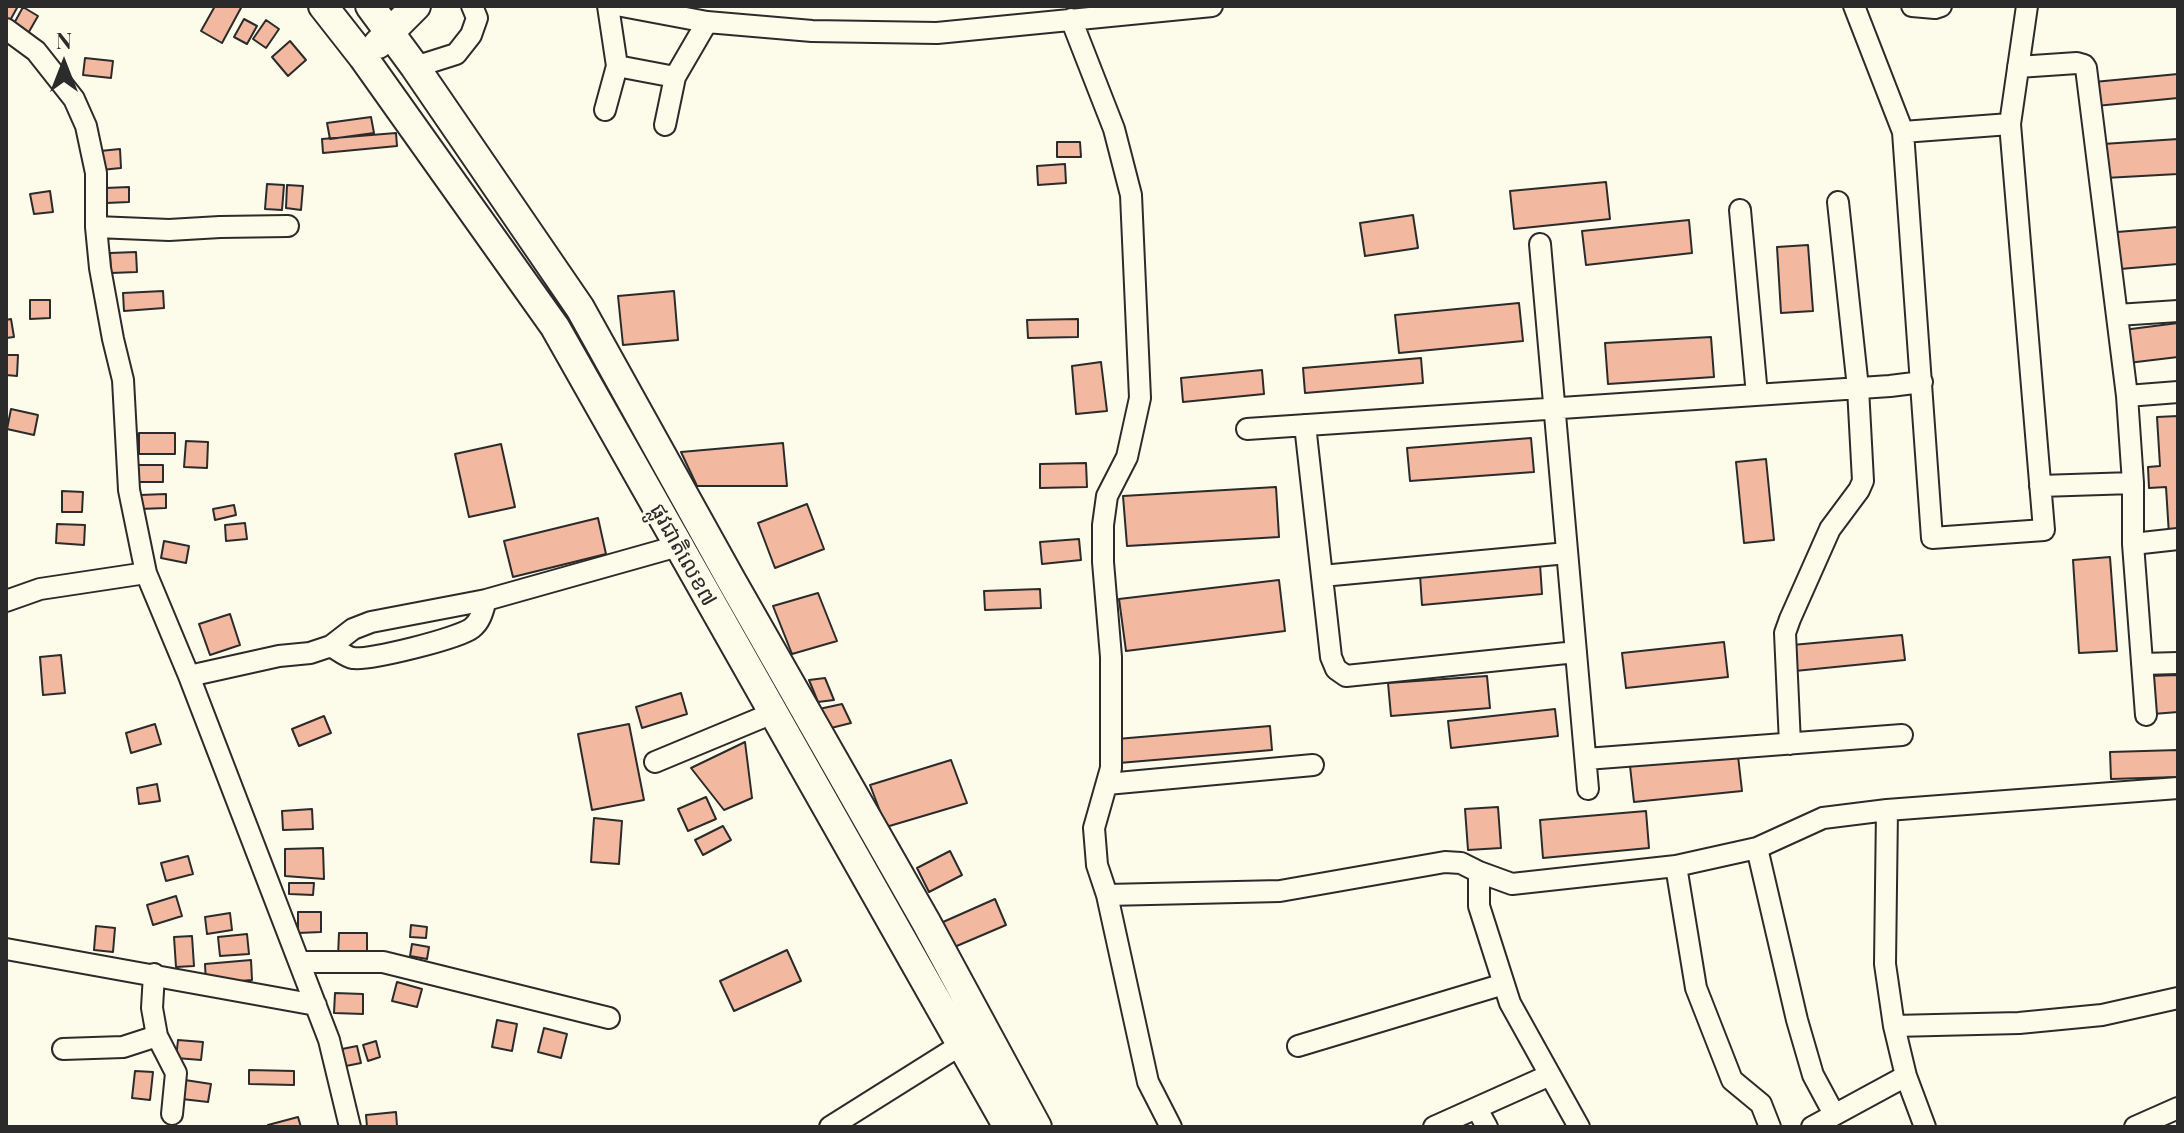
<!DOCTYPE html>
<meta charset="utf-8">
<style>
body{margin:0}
#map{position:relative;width:2184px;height:1133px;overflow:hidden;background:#fdfbea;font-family:"Playfair Display",serif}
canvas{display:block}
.frame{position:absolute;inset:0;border:8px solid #2b2b2b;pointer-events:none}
.north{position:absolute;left:24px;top:24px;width:80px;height:80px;-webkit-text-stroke:6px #fdfbea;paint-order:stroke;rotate:0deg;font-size:22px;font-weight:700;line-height:32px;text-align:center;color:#2b2b2b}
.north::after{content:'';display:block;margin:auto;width:28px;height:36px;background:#2b2b2b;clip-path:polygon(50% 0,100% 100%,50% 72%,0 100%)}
</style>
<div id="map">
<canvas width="2184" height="1133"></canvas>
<div class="frame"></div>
<div class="north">N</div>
</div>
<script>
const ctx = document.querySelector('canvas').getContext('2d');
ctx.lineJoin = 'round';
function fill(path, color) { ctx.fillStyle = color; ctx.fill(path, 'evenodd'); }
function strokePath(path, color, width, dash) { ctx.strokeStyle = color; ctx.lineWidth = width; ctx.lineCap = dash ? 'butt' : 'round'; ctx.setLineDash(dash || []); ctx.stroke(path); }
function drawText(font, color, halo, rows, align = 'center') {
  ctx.font = font + ' "Playfair Display","Noto Sans Khmer",serif'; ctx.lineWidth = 6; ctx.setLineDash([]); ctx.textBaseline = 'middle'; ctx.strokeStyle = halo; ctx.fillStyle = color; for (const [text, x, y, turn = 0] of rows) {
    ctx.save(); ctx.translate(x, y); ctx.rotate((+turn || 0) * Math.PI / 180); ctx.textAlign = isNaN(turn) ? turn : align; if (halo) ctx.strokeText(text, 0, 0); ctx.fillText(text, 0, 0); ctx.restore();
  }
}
const building = new Path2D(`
 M6,6h12l-11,20h-1z
 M215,6h27l-20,37 -21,-12z
 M23,7l15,9 -12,21 -15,-8z
 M244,19l13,7 -10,18 -13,-7z
 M266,20l13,9 -13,19 -13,-9z
 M290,41l16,19 -18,16 -16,-19z
 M85,58l28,3 -2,17 -28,-3z
 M2178,74v24l-82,8 -2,-24z
 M371,117l3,16 -44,6 -3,-16z
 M396,133l1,13 -74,7 -1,-14z
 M2178,139v35l-73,4 -2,-34z
 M1057,142h23l1,15h-24z
 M120,149l1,19 -20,2 -1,-19z
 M1065,164l1,19 -28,2 -1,-19z
 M1606,182l4,37 -96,10 -4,-38z
 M267,184l17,1 -2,25 -17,-1z
 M287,185l16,1 -2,24 -15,-2z
 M129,187v15l-23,1 -1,-15z
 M50,191l3,21 -19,2 -4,-20z
 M1413,215l5,33 -53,8 -5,-33z
 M1689,220l3,33 -106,12 -4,-34z
 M2178,227v37l-58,5 -3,-37z
 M1808,245l5,66 -32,2 -4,-66z
 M136,252l1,20 -26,1 -1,-20z
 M163,291l1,17 -40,3 -1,-18z
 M674,291l4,49 -55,5 -5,-49z
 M30,300h20v18l-20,1z
 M1519,303l4,38 -124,12 -4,-38z
 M11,319l3,18 -8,1v-18z
 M1078,319v18l-50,1 -1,-18z
 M2178,323v34l-50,6 -5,-33z
 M1711,337l3,40 -106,7 -3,-41z
 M6,355h12l-1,21 -11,-1z
 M1421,358l2,25 -118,10 -2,-25z
 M1101,362l6,49 -31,3 -4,-48z
 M1262,370l2,24 -81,8 -2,-24z
 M11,409l27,6 -4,20 -27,-6z
 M2178,416v119h-9l-3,-48 -17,1 -1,-21 12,-1 -3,-49z
 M139,433h36v21h-36z
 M1531,438l3,34 -124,9 -3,-33z
 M186,441l22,1 -1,26 -23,-1z
 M783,443l4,43h-90l-16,-34z
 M501,444l14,63 -46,10 -14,-63z
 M1766,459l8,81 -30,3 -8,-81z
 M1086,463l1,24 -47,1v-24z
 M133,465h30v17h-30z
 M1276,487l3,50 -152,9 -4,-50z
 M62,491l21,1 -1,20h-20z
 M166,494v14l-26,1v-14z
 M807,504l17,45 -49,19 -17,-45z
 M234,505l2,10 -21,5 -2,-11z
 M598,518l8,36 -93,23 -9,-36z
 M245,523l2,16 -21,2 -1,-16z
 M57,524l28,1 -1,20 -28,-2z
 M1079,539l2,21 -39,4 -2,-22z
 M164,541l25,5 -3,17 -25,-5z
 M2110,557l7,94 -38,2 -6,-93z
 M1540,564l2,30 -120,11 -2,-30z
 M1279,580l6,51 -159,20 -7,-52z
 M1040,589l1,19 -56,2 -1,-19z
 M818,593l19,48 -45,13 -19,-48z
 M230,614l10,31 -30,10 -11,-31z
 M1902,635l3,25 -110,11 -3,-26z
 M1724,642l4,35 -102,11 -4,-35z
 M61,655l4,38 -22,2 -3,-38z
 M2178,675v37l-25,2 -3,-38z
 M1487,676l3,32 -99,8 -3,-33z
 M825,678l9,22 -16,2 -9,-22z
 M681,693l6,21 -45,14 -6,-21z
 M842,704l9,19 -24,6 -8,-20z
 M1555,709l3,27 -107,12 -3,-27z
 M324,716l7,17 -32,13 -7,-17z
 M155,724l6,20 -30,9 -5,-20z
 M629,724l15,76 -52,10 -14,-76z
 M1270,726l2,24 -153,13 -2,-24z
 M745,742l7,56 -28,12 -33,-42z
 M2178,750v27l-67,2 -1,-27z
 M1738,756l4,35 -108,11 -4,-36z
 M951,760l16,43 -81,24 -16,-42z
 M157,784l3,17 -21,3 -2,-16z
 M706,797l10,22 -28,12 -10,-22z
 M1498,807l3,41 -33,2 -3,-41z
 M312,809l1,20 -30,1 -1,-19z
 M1646,811l3,37 -106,10 -3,-38z
 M594,818l28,3 -3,43 -28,-2z
 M723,826l8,14 -28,15 -8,-15z
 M323,848l1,31 -39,-3v-27z
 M950,851l12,24 -33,17 -12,-24z
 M188,856l5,18 -27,7 -5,-18z
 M289,883h25l-1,12 -24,-1z
 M176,896l6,20 -29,9 -6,-20z
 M995,899l11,26 -61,26 -11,-25z
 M298,912h23v20l-23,1z
 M230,913l2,17 -25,4 -2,-17z
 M411,925l16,2 -1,11 -16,-1z
 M96,926l19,2 -2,24 -19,-2z
 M339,933h28v23h-29z
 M247,934l2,20 -29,2 -2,-19z
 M192,936l2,30 -18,1 -2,-30z
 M412,944l17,3 -2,12 -17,-3z
 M787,950l14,31 -67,30 -14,-30z
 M251,960l1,20 -46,4 -1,-20z
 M397,982l25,7 -5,18 -25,-6z
 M335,993l28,1v20l-29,-1z
 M497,1020l20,4 -5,27 -20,-4z
 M544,1028l23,6 -6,24 -23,-6z
 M178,1040l25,2 -2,18 -25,-2z
 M376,1041l4,16 -12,4 -5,-16z
 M357,1046l4,17 -15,3 -4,-17z
 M249,1070l45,1v14l-45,-1z
 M135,1071l18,1 -3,28 -18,-2z
 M185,1080l26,4 -3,18 -26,-3z
 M396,1112l1,14 -30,1 -1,-12z
 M298,1117l3,10h-33v-2z`);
fill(building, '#f2b8a0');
strokePath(building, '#2b2b2b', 2);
const minor = new Path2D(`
 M608,6l9,60 58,11 32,-55
 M622,6l85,16 105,9 125,2 275,-27
 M1854,6l49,126 29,406 112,-8 -34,-406 17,-118
 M1912,6l23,2 6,-2
 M1071,19l43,110 17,66 9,203 -13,59 -20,39 -4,29v37l8,95v111l-17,60 3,37 10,30 41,187 23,45
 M6,29l30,22 38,48 12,27 10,47v54l4,41 13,71 10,41 6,110 17,83 43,103 140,364 21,87
 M415,67l41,-13 15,-19 6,-17 -5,-12
 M2018,67l59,-4 7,2 2,3 41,328 6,87 -93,3
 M605,110l12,-44
 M665,125l10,-48
 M1903,132l107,-8
 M1740,210l17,185
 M96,227l73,3 51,-3 68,-1
 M1540,244l48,545
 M2117,315l61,-4
 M2127,396l51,-4
 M1305,425l26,232 5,12 10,7 230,-24
 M1247,429l643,-43 32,-4
 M2133,483v61l13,171
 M2133,544l45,-5
 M1322,576l245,-23
 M6,601l34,-12 106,-16
 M331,646c7,4 15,11 22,12 15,3 107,-20 119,-30 9,-7 11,-18 14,-28
 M2142,664l36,-1
 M189,676l90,-20 31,-3 21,-7 22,-17 18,-7 115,-22 192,-54
 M1790,744l-5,-111 5,-14 40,-90 29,-39 4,-9 -5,-93 -20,-186
 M1586,759l316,-24
 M655,762l118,-49
 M1107,784l206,-19
 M1887,810l-2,154 9,62 12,50 19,51
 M1757,848l40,172 16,55 21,39
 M1676,866l20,122 36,92 29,24 9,23
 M1479,872v34l31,97 69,124
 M1107,895l173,-4 165,-29 16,1 18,9 33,12 164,-18 81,-18 66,-30 64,-8 291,-22
 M6,949l310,56
 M299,962h84l226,56
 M154,974l-2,34 5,28 19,37 -4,41
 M1894,1026l125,-3 83,-8 76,-17
 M1298,1046l206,-62
 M63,1049l60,-2 34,-11
 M1477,1109l10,18
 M830,1127l132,-83
 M1434,1127l116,-52
 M1812,1127l94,-51
 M2135,1127l43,-19`);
const highway = new Path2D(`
 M323,6l40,51 192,270 453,800
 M370,6l45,61 165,241 150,270 196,344 111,205
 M378,44l38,-38`);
strokePath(minor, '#2b2b2b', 24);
strokePath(highway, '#2b2b2b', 32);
strokePath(minor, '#fdfbea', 20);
strokePath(highway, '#fdfbea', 28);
drawText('22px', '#2b2b2b', '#fdfbea', [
 ["ផ្លូវជាតិលេខ៧",683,555,61]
]);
</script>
